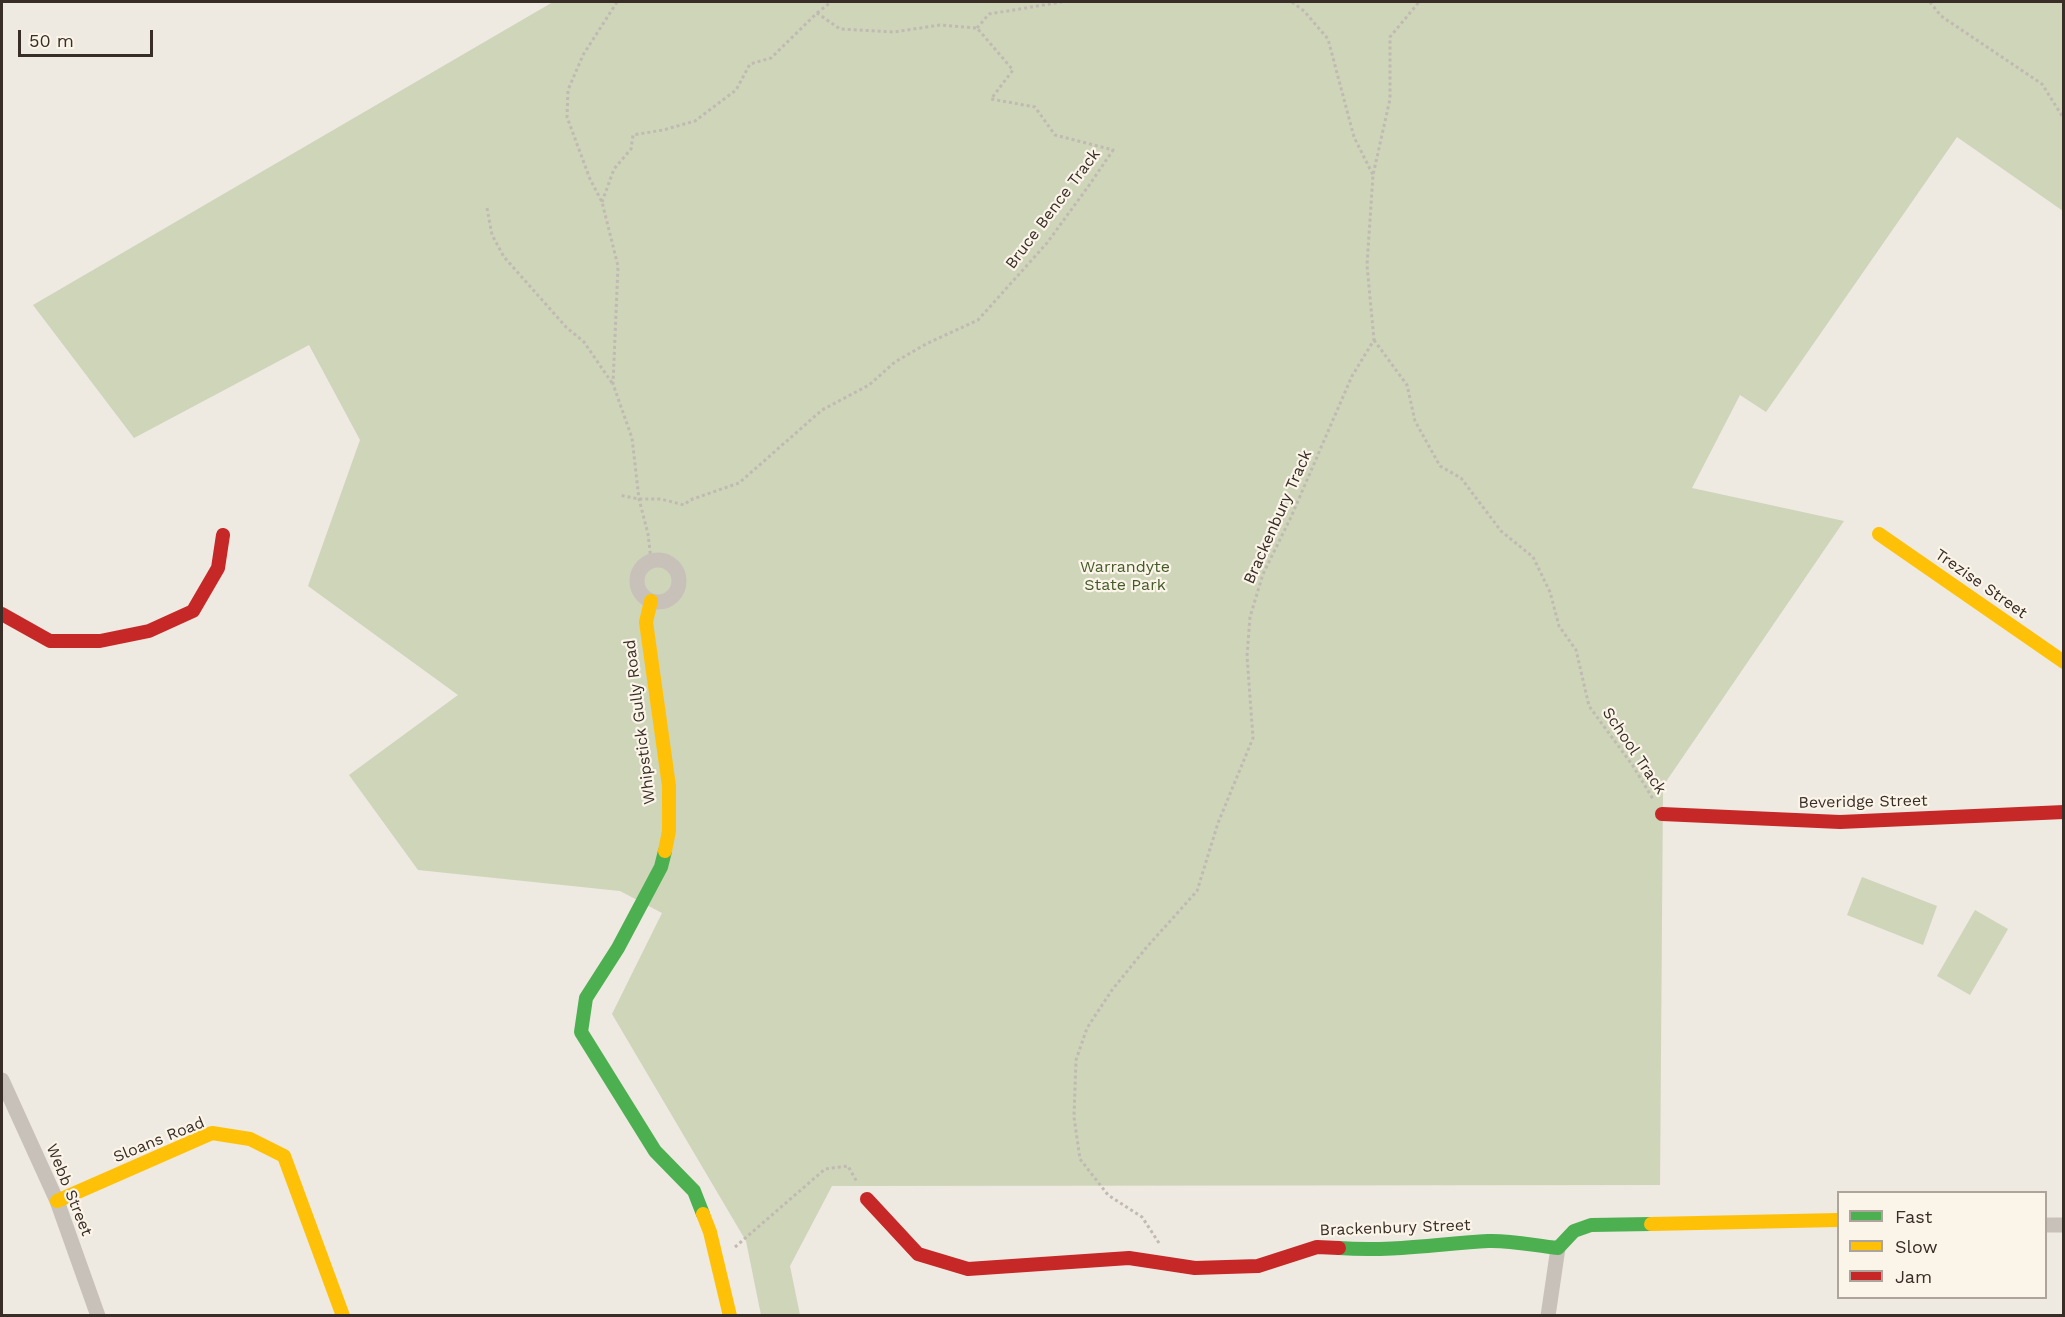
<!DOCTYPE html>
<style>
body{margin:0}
#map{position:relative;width:2065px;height:1317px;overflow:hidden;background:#eee9e1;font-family:"Work Sans",sans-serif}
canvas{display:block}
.frame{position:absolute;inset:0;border:3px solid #392e27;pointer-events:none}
.legend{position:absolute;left:1837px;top:1191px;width:210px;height:108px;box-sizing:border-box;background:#fbf4e8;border:2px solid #ada59b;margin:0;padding:8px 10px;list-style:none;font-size:18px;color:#392e27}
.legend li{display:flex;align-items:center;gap:12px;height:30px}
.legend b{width:30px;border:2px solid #ada59b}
.scale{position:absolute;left:18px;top:30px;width:135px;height:27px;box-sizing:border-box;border:3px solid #392e27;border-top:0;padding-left:8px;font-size:18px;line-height:21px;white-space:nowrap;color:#392e27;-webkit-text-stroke:4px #fbf4e8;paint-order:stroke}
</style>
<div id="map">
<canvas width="2065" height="1317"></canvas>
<div class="frame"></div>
<ul class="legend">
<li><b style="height:8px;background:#4caf50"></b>Fast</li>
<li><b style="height:8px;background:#ffc107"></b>Slow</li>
<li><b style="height:8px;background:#c62828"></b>Jam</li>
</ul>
<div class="scale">50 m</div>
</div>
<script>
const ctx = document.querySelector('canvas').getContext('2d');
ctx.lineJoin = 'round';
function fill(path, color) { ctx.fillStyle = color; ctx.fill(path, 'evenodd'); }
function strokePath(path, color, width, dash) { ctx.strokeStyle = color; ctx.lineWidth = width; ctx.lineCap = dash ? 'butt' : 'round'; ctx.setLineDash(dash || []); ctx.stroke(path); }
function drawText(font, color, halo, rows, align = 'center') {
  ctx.font = font + ' "Work Sans",sans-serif'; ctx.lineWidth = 4.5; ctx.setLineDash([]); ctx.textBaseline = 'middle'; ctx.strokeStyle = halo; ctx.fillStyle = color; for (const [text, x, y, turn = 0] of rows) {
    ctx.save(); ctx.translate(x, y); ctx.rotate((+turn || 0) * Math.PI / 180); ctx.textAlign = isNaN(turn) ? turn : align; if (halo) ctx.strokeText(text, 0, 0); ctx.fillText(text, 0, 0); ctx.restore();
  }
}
fill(new Path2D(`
 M553,2h1510v209l-106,-74 -191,275 -26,-17 -48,93 152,33 -181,265 -3,399 -828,1 -42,80 10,49h-39l-15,-74 -134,-227 50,-101 -42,-22 -202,-21 -69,-95 109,-80 -150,-109 52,-146 -51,-95 -175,93 -101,-133z
 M1862,877l75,29 -14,39 -76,-30z
 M1975,910l33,19 -38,66 -33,-19z`), '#ced5b9');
strokePath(new Path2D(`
 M617,2l-34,53 -15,35 -1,27 23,62 12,23 16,64 -5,118 19,54 7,61 9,35 3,26
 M1292,2l12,9 24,28 26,98 19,38
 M1930,2l11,14 101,68 22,35
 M817,13l14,-11
 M977,28l12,-14 73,-12
 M602,202l12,-33 17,-20 2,-14 30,-5 32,-9 41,-31 14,-26 21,-6 46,-45 23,16 54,3 46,-7 37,3 36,42 -22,29 44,8 20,28 58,15 -23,34 -43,59 -69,77 -52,24 -31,18 -26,23 -47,25 -83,73 -49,17 -6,5 -23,-6h-22l-20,-4
 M487,208l5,27 12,22 62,70 18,15 28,41
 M1374,340l33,45 8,36 25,45 21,12 40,53 32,26 17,35 9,34 17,24 13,56 44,60 20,33
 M1159,1243l-17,-26 -34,-22 -28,-36 -6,-42 2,-57 11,-32 25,-38 34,-42 51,-57 21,-68 35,-85 -6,-82 3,-39 13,-43 28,-57 61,-141 22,-36 -7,-75 6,-90 17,-76v-62l29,-35
 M735,1247l90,-78 23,-3 9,16`), '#c1bab2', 3, [3, 3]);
strokePath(new Path2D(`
 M637 581a21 21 0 1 1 42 0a21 21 0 1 1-42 0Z
 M2,1080l55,121 41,115
 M2046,1225h18
 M1548,1316l10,-68`), '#c8c1ba', 15);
strokePath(new Path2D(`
 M665,851l-4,16 -43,81 -32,50 -5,34 74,119 39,40 9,23
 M1339,1248c51,4 99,-4 149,-7 23,-1 48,5 70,7l16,-17 17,-6 60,-1`), '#4caf50', 14);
strokePath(new Path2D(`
 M1879,534l185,128
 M651,601l-5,21 23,164v45l-4,20
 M57,1201l155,-68 38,6 34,17 59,160
 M703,1214l7,18 20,84
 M1651,1224l187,-4`), '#ffc107', 14);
strokePath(new Path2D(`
 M2,614l48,27h50l49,-10 44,-20 25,-43 5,-33
 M1662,814l178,8 224,-10
 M867,1199l51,55 50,15 161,-11 66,10 63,-2 59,-19 22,1`), '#c62828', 14);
drawText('16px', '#392e27', '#fbf4e8', [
 ["Bruce Bence Track",1053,209,-53],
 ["Brackenbury Track",1278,517,-66],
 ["Trezise Street",1981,584,35],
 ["Whipstick Gully Road",640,722,-97],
 ["School Track",1634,751,56],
 ["Beveridge Street",1863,802,-1],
 ["Sloans Road",159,1140,-22],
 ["Webb Street",69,1190,68],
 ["Brackenbury Street",1395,1228,-2]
]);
drawText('16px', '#445a29', '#fbf4e8', [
 ["Warrandyte",1125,567],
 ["State Park",1125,585]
]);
</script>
